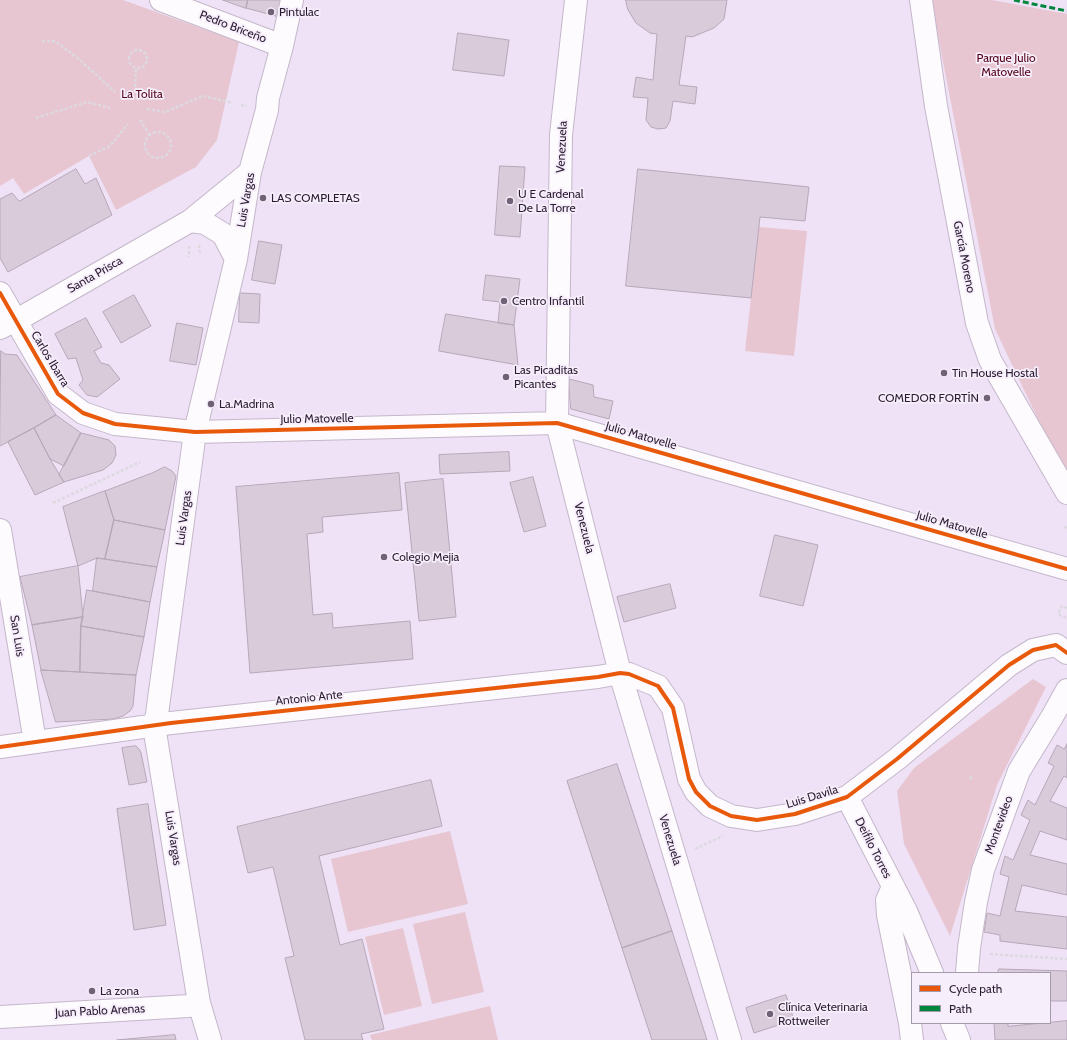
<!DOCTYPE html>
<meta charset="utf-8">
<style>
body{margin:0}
#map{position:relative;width:1067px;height:1040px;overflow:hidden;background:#efe2f6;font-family:Cabin,sans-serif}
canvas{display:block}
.legend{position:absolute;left:911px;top:972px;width:140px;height:52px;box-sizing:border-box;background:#f6eefa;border:1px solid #a59aaa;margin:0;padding:5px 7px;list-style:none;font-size:12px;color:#2c1c33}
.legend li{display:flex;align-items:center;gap:8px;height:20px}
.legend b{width:20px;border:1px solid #a59aaa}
</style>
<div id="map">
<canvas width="1067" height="1040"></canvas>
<ul class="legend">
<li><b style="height:5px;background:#e8590c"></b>Cycle path</li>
<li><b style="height:5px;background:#00873e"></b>Path</li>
</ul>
</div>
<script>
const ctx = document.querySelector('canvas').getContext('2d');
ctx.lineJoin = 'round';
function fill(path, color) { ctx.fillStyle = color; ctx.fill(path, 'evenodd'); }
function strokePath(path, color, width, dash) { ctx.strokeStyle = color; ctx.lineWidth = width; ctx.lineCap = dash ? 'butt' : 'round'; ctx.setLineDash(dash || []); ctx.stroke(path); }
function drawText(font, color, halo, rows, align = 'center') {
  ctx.font = font + ' Cabin,sans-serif'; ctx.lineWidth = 3.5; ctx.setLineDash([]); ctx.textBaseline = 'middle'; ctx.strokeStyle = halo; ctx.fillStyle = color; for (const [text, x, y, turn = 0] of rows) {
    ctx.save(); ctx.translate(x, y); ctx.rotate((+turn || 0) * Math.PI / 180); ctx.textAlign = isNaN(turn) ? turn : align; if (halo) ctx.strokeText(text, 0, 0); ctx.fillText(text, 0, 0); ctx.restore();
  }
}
fill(new Path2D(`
 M0,0h123l116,42 -22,98 -21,27 -80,43 -27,-54 -65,38 -11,-16 -13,8z
 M931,0h61l75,14v466l-72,-151z
 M759,227l48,4 -13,125 -49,-5z
 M1033,679l13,8 -49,98 -47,151 -46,-92 -7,-53 17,-23z
 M450,831l18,73 -120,28 -17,-73z
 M465,912l19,80 -52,12 -19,-80z
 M403,928l19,78 -38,9 -19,-78z
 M490,1006l8,34h-126l-2,-5z`), '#e7c6d1');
const building = new Path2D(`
 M223,0h25l-2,8z
 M248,0h35l-4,17 -33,-9z
 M626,0h101l-3,19 -10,9 -22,9 -6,-1 -7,49 18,2 -2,17 -22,-3 -3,20 -4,7 -8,1 -7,-2 -5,-7 2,-22 -15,-1 3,-20 17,3 4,-46 -7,-1 -14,-10 -8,-13z
 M458,33l51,7 -5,36 -51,-6z
 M500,166l25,1 -5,70 -25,-2z
 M76,169l9,15 11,-6 16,37 -104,57 -8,-14v-59l12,-6 7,8z
 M638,169l171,18 -4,34 -45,-4 -9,81 -125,-12z
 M259,241l23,4 -7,39 -23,-4z
 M486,275l34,4 -6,46 -16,-2 2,-21 -17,-2z
 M240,293l20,1 -1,29 -20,-1z
 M134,295l17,31 -30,17 -18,-31z
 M446,314l68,11 4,40 -79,-14z
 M86,318l16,29 -8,4 7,12 8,2 11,14 -23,18 -10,-2 -8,-10 4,-5 -7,-22 -8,1 -13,-25z
 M177,323l26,5 -7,37 -26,-4z
 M1,351l4,3 12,1 39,60 -22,13 -34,18z
 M569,379l24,6 1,12 19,4 -4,18 -38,-10z
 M56,415l25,18 -17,33 -14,-7 -16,-31z
 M34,428l16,31 14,23 -29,13 -27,-53z
 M81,433l28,7 6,6 1,9 -4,8 -9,7 -39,12 -5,-7z
 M509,452l1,19 -70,3 -1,-19z
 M165,467l7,4 4,5 -11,54 -51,-10 -9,-29 47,-18z
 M399,473l3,37 -80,7 1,15 -16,2 6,81 19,-2 1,15 77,-7 3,38 -163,14 -14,-186z
 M533,477l13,49 -22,6 -14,-49z
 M443,479l13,138 -37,4 -14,-138z
 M105,491l9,29 -9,39 -8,-1 -19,8 -15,-59z
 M114,520l51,10 -8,37 -52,-8z
 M775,535l43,10 -15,61 -43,-10z
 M97,558l60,9 -7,35 -57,-11z
 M78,566l5,51 -51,8 -12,-48z
 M670,584l6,24 -52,14 -7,-25z
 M87,590l63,12 -6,35 -63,-11z
 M83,617l-2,9 -1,46 -39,-2 -9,-45z
 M81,626l63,11 -8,38 -56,-3z
 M41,670l95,5 -3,31 -3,5 -7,5 -10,3 -57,3z
 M1067,744v34l-3,-2 -14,25 17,7v32l-27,-9 -10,24 37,9v31l-45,-10 -7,26 52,6v32l-67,-8v-6l-16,-3 3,-19 13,3 9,-39 -9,-3 5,-18 8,4 17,-40 -9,-5 7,-15 7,5 19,-39 -6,-3 9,-18 7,4z
 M136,746l3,3 2,4 6,29 -18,3 -7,-37z
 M617,764l55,167 -50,17 -55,-167z
 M431,780l11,46 -123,30 21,89 22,-6 22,90 -23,5 2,6h-58l-20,-82 9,-2 -21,-89 -25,6 -11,-46z
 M148,804l18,121 -32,5 -17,-121z
 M672,931l35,109h-55l-30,-92z
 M999,969l68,2v30h-17v-28h-52z
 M786,995l8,25 -40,13 -8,-25z
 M1067,1021v19h-72l-1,-17h14v3z
 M175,1035l1,5h-59z`);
fill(building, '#dacbdb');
strokePath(building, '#b7a7b8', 1);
const minor = new Path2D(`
 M161,0l121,46
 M576,0l-15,135 -4,288 63,250 110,367
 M921,0l15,106 41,217 13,37 77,133
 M190,221l15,2 18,11 13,25
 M0,293l58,101 25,19 32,11 80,8 362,-9 510,146
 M0,328l24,-12 166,-95 60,-49
 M0,530l35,212
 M0,747l171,-24 427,-46 22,-4 9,1 29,12 15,22 16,71 7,13 14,14 21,10 26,4 38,-6 52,-17 50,-38 112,-94 24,-15 23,-5 11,8
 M847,797l59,114 26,62
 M893,887l-6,13 1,15 22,108 2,17
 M967,973l2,-25 7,-46 7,-32 36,-99 33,-54 15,-27
 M0,1017l189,-11 10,-3
 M952,1023l7,17
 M210,1040l-11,-37 -45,-277 3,-12 38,-282 41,-173 14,-87 17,-62 1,-12 14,-52 10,-46`);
strokePath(minor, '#c4b7ca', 24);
strokePath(new Path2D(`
 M42,41h13l25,19 35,32
 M129 59a9 9 0 1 1 18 0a9 9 0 1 1-18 0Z
 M135,87l1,-18
 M241,105l6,1
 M147,109l18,3 38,-16 30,7
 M36,118l51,-16 23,6
 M140,120l9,14
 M145 145a13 13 0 1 1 26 0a13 13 0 1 1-26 0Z
 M89,156l21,-10 18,-22
 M199,245l1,8
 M189,246v11
 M53,503l87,-41
 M1064,528l3,-1
 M1067,608l-5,-2 -4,8 9,4
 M970,779l2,-3
 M695,849l28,-13
 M990,954l77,5`), '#ddd9e0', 2.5, [3, 2]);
strokePath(minor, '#fdfbfe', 22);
strokePath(new Path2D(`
 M1014,0l53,11`), '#00873e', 3, [6, 3]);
strokePath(new Path2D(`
 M0,293l58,101 25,19 32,11 80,8 362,-9 510,146
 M0,747l171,-24 427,-46 22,-4 9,1 29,12 15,22 16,71 7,13 14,14 21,10 26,4 38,-6 52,-17 50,-38 112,-94 24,-15 23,-5 11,8`), '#e8590c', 4);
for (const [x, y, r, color] of [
 [271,12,4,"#706177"],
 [263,198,4,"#706177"],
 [510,201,4,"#706177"],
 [504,301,4,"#706177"],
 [944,373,4,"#706177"],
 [506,377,4,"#706177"],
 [987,398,4,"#706177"],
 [211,404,4,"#706177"],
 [384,557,4,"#706177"],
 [92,991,4,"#706177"],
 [770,1014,4,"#706177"]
]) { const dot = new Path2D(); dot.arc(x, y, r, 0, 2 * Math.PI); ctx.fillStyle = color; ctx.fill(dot); strokePath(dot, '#f6eefa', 1.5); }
drawText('12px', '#2c1c33', '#f6eefa', [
 ["Pintulac",279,12],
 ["U E Cardenal",518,194],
 ["De La Torre",518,208],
 ["LAS COMPLETAS",271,198],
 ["Centro Infantil",512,301],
 ["Las Picaditas",514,370],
 ["Picantes",514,384],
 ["Tin House Hostal",952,373],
 ["COMEDOR FORTÍN",979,398,"right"],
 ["La.Madrina",219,404],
 ["Colegio Mejia",392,557],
 ["La zona",100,991],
 ["Clínica Veterinaria",778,1007],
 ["Rottweiler",778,1021]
], 'left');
drawText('12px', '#2c1c33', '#f6eefa', [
 ["Pedro Briceño",233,27,21],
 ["Venezuela",562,147,-87],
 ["Luis Vargas",246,200,-80],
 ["García Moreno",964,257,79],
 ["Santa Prisca",95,275,-30],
 ["Carlos Ibarra",50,359,59],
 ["Julio Matovelle",317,419,-1],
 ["Julio Matovelle",641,436,16],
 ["Luis Vargas",184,518,-82],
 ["Julio Matovelle",952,525,16],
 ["Venezuela",584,528,76],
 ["San Luis",17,636,81],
 ["Antonio Ante",309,698,-6],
 ["Luis Davila",812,797,-17],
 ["Montevideo",999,825,-70],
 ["Luis Vargas",173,838,81],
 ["Venezuela",670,840,73],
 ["Deifilo Torres",873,848,63],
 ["Juan Pablo Arenas",100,1011,-3]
]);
drawText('12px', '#560419', '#f6eefa', [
 ["Parque Julio",1006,58],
 ["Matovelle",1006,72],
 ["La Tolita",142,94]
]);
</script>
